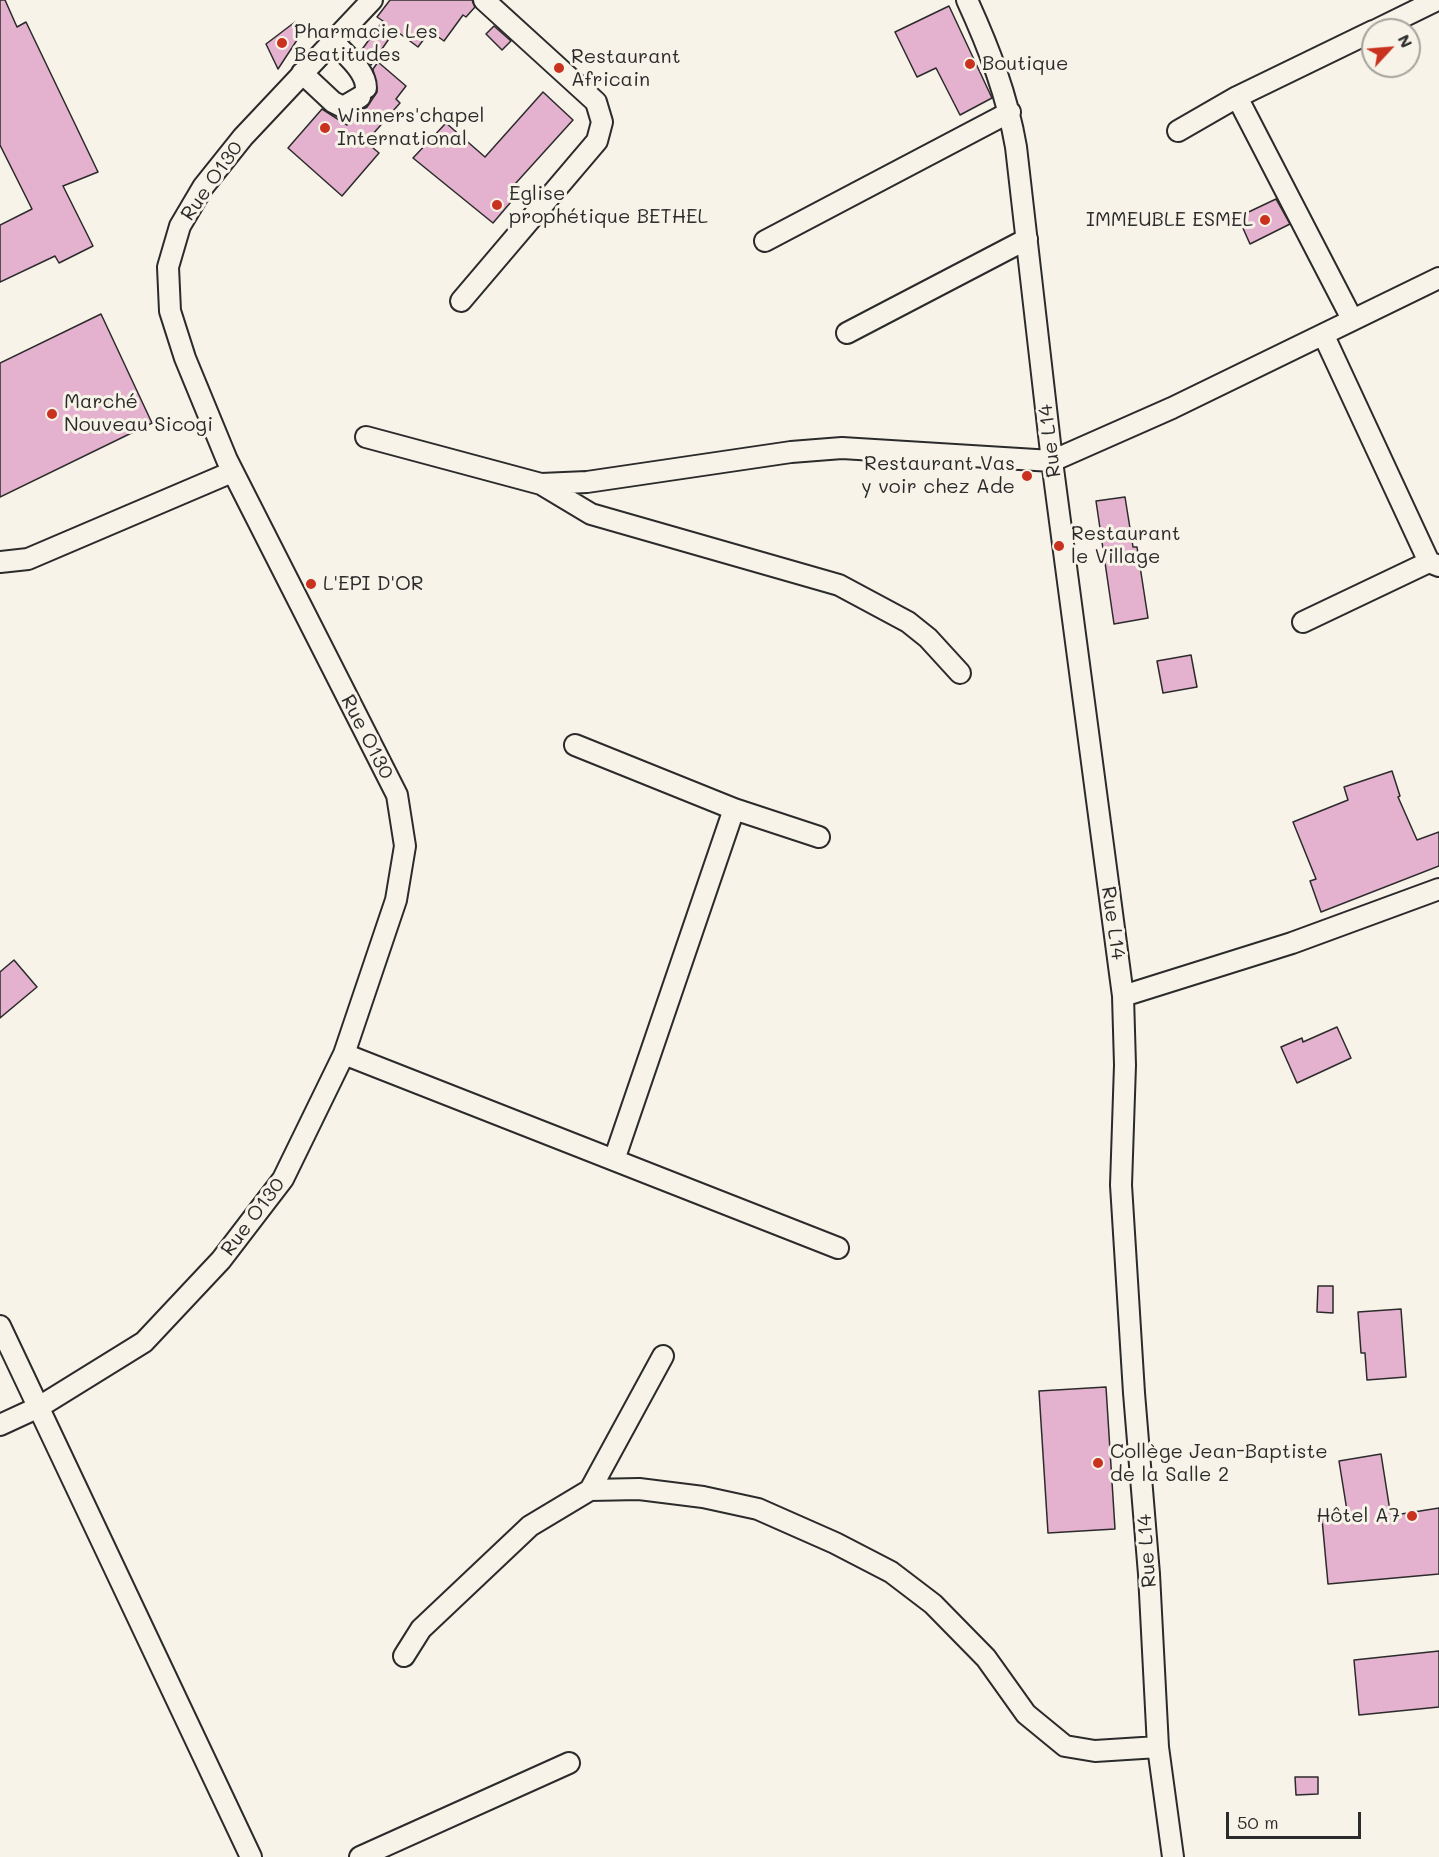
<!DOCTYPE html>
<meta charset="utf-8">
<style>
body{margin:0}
#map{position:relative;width:1439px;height:1857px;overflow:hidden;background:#f7f3e8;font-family:Mali,sans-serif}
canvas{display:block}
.north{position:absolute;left:1361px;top:18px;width:60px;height:60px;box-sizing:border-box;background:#f7f3e8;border:2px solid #a5a39c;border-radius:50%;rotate:64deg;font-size:16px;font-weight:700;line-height:24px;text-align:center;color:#2b2b2b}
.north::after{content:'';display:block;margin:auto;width:21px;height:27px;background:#c8321e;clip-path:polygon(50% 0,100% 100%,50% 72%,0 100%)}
.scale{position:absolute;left:1226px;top:1812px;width:135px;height:27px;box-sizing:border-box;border:3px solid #2b2b2b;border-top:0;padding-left:8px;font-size:18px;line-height:21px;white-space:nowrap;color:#2b2b2b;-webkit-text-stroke:4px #f7f3e8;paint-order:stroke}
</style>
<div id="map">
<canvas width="1439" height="1857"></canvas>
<div class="north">N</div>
<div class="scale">50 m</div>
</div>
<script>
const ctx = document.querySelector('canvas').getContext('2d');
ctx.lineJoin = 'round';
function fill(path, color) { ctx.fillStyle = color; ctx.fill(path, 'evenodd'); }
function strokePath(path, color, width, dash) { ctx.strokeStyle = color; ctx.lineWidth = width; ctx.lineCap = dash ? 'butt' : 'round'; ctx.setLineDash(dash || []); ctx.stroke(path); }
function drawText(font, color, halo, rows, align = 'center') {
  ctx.font = font + ' Mali,sans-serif'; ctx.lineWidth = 6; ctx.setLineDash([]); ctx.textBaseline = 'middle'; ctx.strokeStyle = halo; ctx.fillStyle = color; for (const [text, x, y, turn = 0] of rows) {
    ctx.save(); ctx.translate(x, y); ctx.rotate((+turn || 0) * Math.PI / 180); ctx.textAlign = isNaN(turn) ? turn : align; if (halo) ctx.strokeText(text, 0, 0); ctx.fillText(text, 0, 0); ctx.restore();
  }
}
const building = new Path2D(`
 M0,0h5l12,27 9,-5 72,150 -35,14 30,60 -34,17 -4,-7 -55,26v-57l32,-16 -32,-64z
 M390,0h82l3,7 -9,10 -3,-2 -19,26 -14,-10 -12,16 -23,-17 -24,35 -11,-13 23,-31 -6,-4z
 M949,6l43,92 -32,17 -24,-47 -19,9 -22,-45z
 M295,22l6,12 -23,35 -12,-25z
 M494,26l17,15 -9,9 -16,-16z
 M378,62l28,24 -10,13 4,4 -34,39 13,11 -37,43 -54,-48 34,-39 25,16 11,-13 9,-5 10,-15 -4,-23z
 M543,92l30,28 -58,64 7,5 -29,34 -80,-65 33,-35 39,34z
 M1276,199l14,25 -40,20 -12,-27z
 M101,314l51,109 -152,74v-134z
 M1125,497l8,50h4l11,71 -34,6 -18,-123z
 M1191,655l6,32 -34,6 -6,-32z
 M1392,771l8,25 -2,1 19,43 22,-8v34l-118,46 -11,-31 6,-2 -23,-57 55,-22 -4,-13z
 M14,960l23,27 -37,31v-46z
 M1337,1027l14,31 -54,25 -16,-36 21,-9 1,4z
 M1318,1286h15v27l-16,-1z
 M1401,1309l5,68 -39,3 -2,-27h-4l-3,-41z
 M1106,1387l9,142 -67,4 -9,-142z
 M1381,1454l9,57h5v4l44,-7v66l-111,10 -6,-65 26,-2 -9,-56z
 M1439,1651v56l-80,8 -5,-55z
 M1295,1777h23v17l-22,1z`);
fill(building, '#e4b1ce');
strokePath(building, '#2b2b2b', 1.5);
const minor = new Path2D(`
 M967,0c22,48 40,95 49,147l36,314 71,535 2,69 -4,120 13,208 15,181 9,173 15,110
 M1376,30l61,-30
 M333,41c11,13 33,29 33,47
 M302,73l31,29 10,5 17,-10
 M1237,97l115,222
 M1178,131l59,-34 136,-66
 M765,241l245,-129
 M461,301l136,-160 5,-19 -6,-20 -112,-102
 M847,333l180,-94
 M1324,336l105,226 10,4
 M366,437l175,47 46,-2 204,-30 51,-4 210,13 120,-53 267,-130
 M541,484l50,30 248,71 69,37 20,16 32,35
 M0,562l28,-3 204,-87
 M1303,622l126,-60
 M575,745l159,64 85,28
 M1123,996l169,-53 147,-54
 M344,1054l494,194
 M614,1160l120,-351
 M0,1326l251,531
 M0,1425l39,-18 105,-65 77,-82 62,-81 61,-125 52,-154 9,-54 -8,-51 -170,-335 -42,-102 -15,-47 -2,-44 12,-41 23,-39 40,-50 129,-137
 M590,1490l73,-134
 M404,1656l17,-27 109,-103 60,-36 49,-1 64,8 55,12 77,34 56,29 42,32 53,54 40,56 39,32 30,5 63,-4
 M360,1857l209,-94`);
strokePath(minor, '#2b2b2b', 24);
strokePath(minor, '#f7f3e8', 20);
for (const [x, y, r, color] of [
 [282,43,6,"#c8321e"],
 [970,64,6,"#c8321e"],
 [559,68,6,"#c8321e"],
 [325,128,6,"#c8321e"],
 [497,205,6,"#c8321e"],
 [1265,220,6,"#c8321e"],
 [52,414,6,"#c8321e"],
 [1027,476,6,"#c8321e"],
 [1059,546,6,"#c8321e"],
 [311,584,6,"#c8321e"],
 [1098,1463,6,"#c8321e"],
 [1412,1516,6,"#c8321e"]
]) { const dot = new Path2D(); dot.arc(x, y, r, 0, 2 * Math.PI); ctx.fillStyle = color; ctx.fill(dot); strokePath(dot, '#f7f3e8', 2); }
drawText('20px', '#2b2b2b', '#f7f3e8', [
 ["Pharmacie Les",294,32],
 ["Beatitudes",294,55],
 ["Restaurant",571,57],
 ["Africain",571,80],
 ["Boutique",982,64],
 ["Winners'chapel",337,116],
 ["International",337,139],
 ["Eglise",509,194],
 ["prophétique BETHEL",509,217],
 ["IMMEUBLE ESMEL",1253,220,"right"],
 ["Marché",64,402],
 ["Nouveau Sicogi",64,425],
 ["Restaurant Vas",1015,464,"right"],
 ["y voir chez Ade",1015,487,"right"],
 ["Restaurant",1071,534],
 ["le Village",1071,557],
 ["L'EPI D'OR",323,584],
 ["Collège Jean-Baptiste",1110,1452],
 ["de la Salle 2",1110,1475],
 ["Hôtel A7",1400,1516,"right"]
], 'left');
drawText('20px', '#2b2b2b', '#f7f3e8', [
 ["Rue O130",212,181,-55],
 ["Rue L14",1050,441,-97],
 ["Rue O130",367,737,63],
 ["Rue L14",1113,923,82],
 ["Rue O130",253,1217,-53],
 ["Rue L14",1147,1551,-94]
]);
</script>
